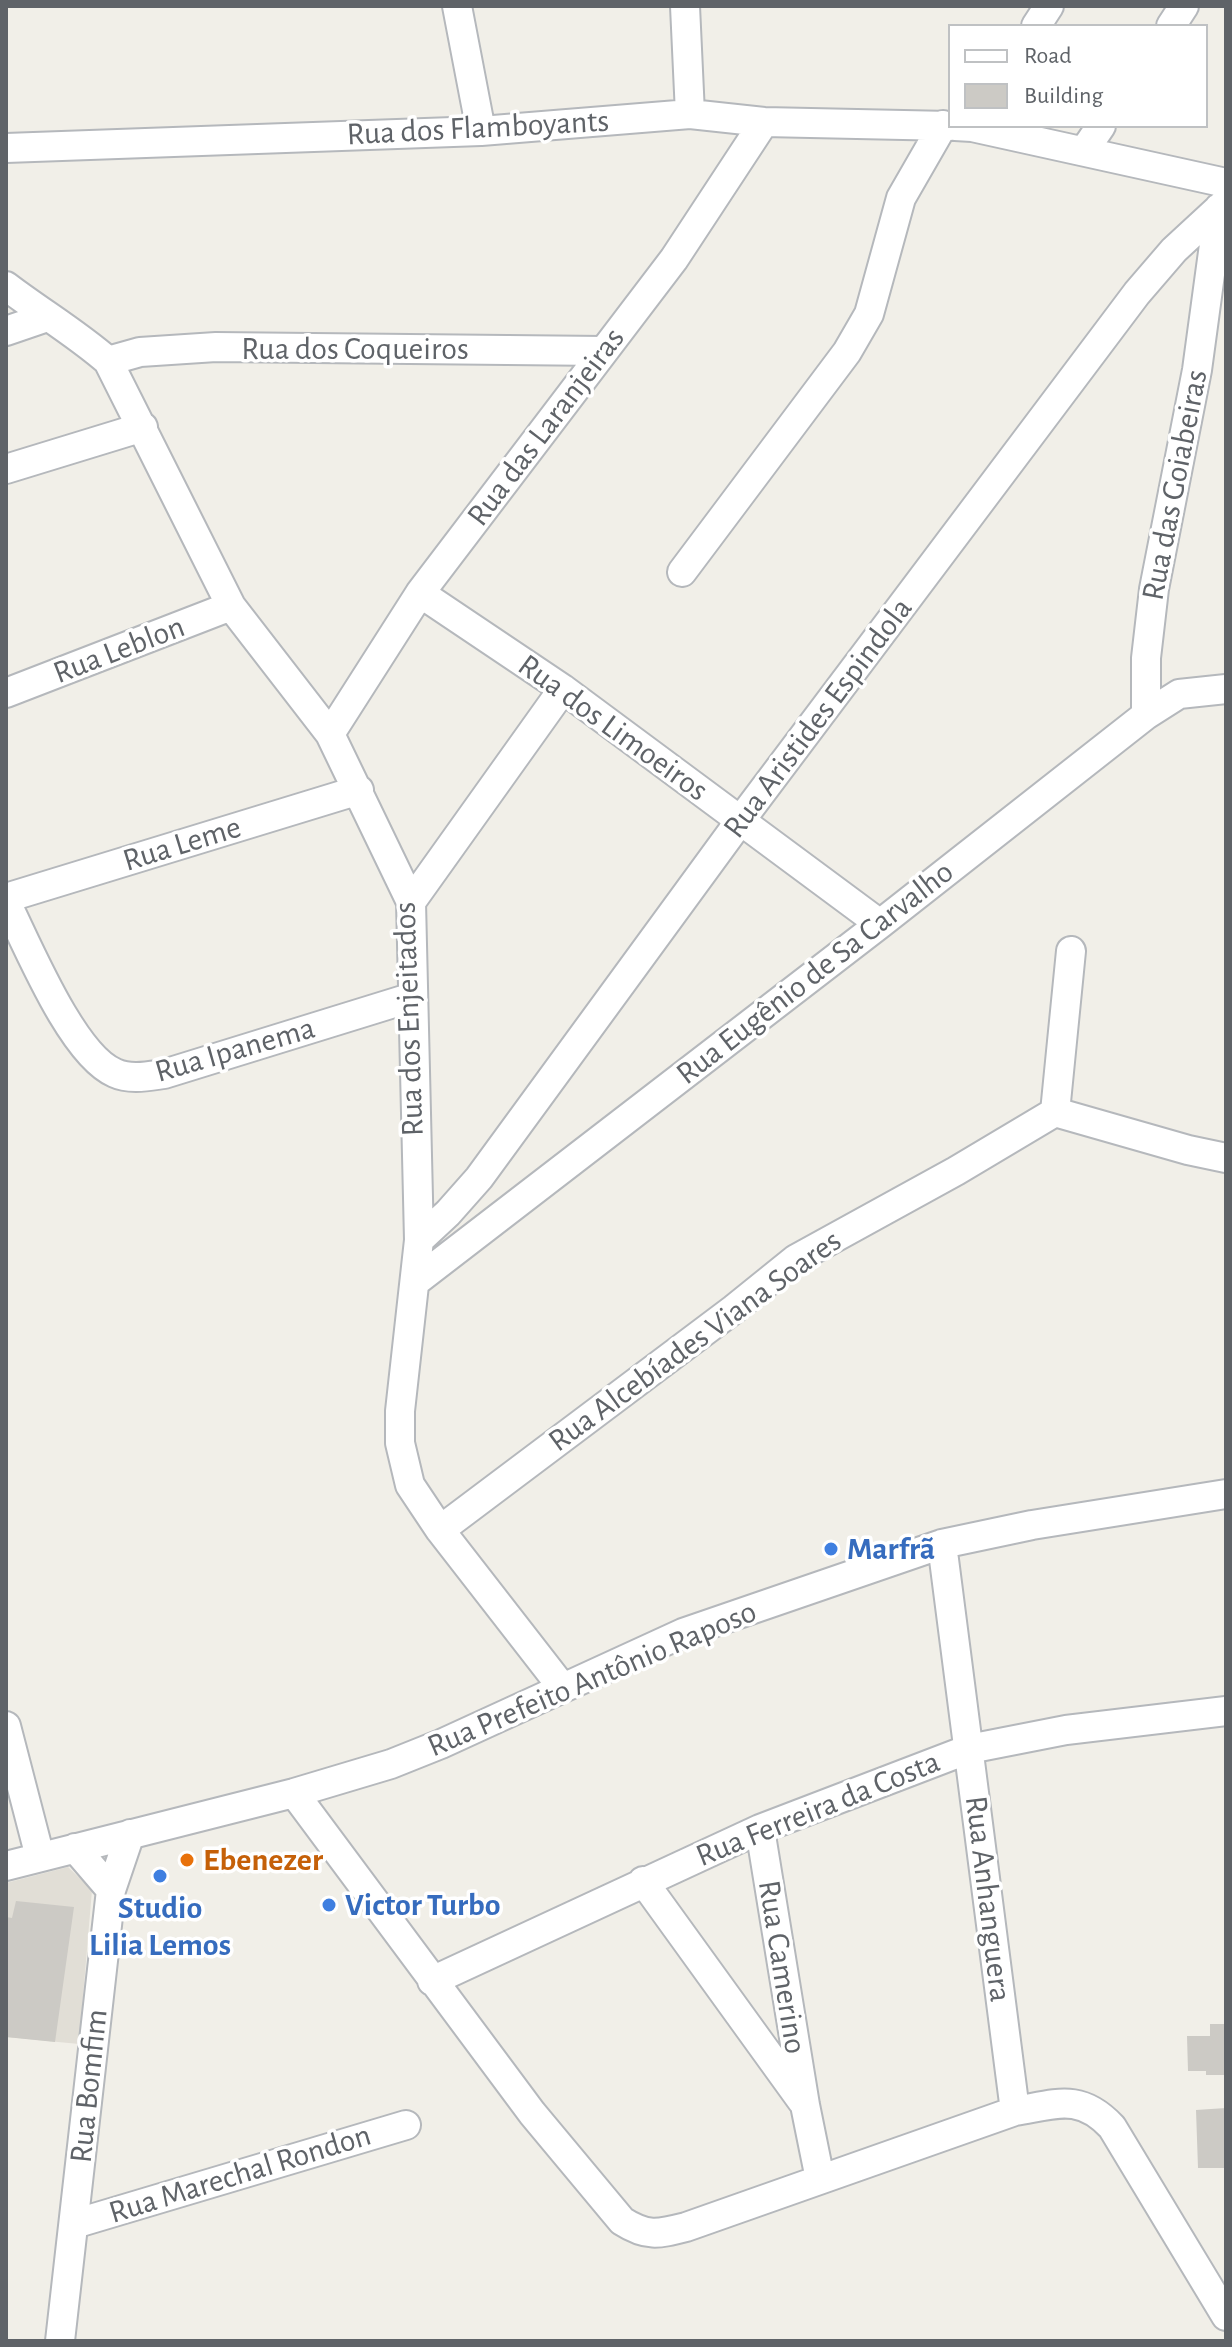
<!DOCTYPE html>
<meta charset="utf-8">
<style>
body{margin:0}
#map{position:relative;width:1232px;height:2347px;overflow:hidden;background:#f1efe8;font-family:"Alegreya Sans",sans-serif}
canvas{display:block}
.frame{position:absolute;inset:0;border:8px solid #5f6368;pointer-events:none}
.legend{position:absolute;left:948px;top:24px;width:260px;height:104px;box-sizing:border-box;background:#fff;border:2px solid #bfc1c3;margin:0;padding:10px 14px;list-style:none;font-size:24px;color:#5f6368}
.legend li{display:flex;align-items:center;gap:16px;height:40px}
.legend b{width:40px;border:2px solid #bfc1c3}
</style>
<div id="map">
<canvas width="1232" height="2347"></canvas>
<div class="frame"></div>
<ul class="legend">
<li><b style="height:10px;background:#fff"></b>Road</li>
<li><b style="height:22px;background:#cccac5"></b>Building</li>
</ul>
</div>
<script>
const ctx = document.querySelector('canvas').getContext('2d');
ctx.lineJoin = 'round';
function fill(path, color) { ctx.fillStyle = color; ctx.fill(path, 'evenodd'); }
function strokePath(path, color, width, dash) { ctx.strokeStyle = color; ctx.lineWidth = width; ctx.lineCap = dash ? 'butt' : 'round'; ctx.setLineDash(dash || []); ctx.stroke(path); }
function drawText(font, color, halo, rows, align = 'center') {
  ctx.font = font + ' "Alegreya Sans",sans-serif'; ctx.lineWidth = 7; ctx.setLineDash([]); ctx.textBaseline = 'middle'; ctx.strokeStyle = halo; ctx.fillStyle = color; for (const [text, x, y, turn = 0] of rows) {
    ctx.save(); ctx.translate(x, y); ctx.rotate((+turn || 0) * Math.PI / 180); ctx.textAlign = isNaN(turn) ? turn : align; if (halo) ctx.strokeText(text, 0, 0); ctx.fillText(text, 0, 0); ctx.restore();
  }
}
fill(new Path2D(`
 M68,1867l24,23 -13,154 -73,-7v-154z`), '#e1ded6');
fill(new Path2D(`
 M16,1901l58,6 -19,135 -49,-5v-120l6,1z
 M1210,2024h16v51h-20v-4h-18l-1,-35h23z
 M1226,2108v60h-28l-2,-58z`), '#cccac5');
const minor = new Path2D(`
 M457,6l24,125
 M685,6l5,108
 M1036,26l13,-20
 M1171,26l13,-20
 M955,126l17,1 254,56
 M6,148l475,-17 209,-17 74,8 186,4
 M1084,151l17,-25
 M6,286c34,26 70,47 102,75l123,245 99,128 81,168 8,338 -19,171v32l10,42 30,45 122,157
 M6,331l41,-14
 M108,361l32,-9 76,-5 388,4
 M6,469l137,-42
 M682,572l165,-220 22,-38 32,-116 42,-73
 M420,593l143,96 317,235
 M6,693l225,-87
 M1146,715v-57l8,-69 43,-219 22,-162
 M330,734l90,-141 254,-334 90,-137
 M6,898l353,-108
 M6,902c21,42 66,153 109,171 15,7 34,3 49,1l249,-77
 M411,902l152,-213
 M1055,1112l16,-161
 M419,1240l29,-27 31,-35 261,-357 397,-528 37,-43 52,-48
 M415,1282l465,-358 266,-209 33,-21 47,-5
 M440,1530l294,-221 62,-50 160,-88 99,-59 133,38 38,8
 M942,1544l73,567
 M6,1726l34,131
 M294,1793l238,320 90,108c25,16 36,13 64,6l329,-116c42,-7 65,-18 97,16l114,189
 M760,1829l45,276 15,74
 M75,1848l36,42
 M6,1866l288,-73 97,-29 50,-20 242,-111 259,-89 90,-19 194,-31
 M643,1881l159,220
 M432,1981l328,-152 209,-80 97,-19 160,-19
 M74,2224l332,-99
 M60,2341l51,-451 19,-56`);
strokePath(minor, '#b5b8bc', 32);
strokePath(minor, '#fff', 28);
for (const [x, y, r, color] of [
 [831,1549,8,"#3f7fe0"],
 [187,1860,8,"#e8710a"],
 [160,1876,8,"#3f7fe0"],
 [329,1905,8,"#3f7fe0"]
]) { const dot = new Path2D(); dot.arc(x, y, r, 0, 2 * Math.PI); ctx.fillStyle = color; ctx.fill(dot); strokePath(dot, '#fff', 3); }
drawText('32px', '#5f6368', '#fff', [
 ["Rua dos Flamboyants",478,128,-3],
 ["Rua dos Coqueiros",355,349],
 ["Rua das Laranjeiras",546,427,-53],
 ["Rua das Goiabeiras",1175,485,-79],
 ["Rua Leblon",119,650,-21],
 ["Rua Aristides Espindola",818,718,-53],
 ["Rua dos Limoeiros",613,728,36],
 ["Rua Leme",182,844,-17],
 ["Rua Eugênio de Sa Carvalho",815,973,-38],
 ["Rua dos Enjeitados",409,1019,-92],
 ["Rua Ipanema",235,1050,-16],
 ["Rua Alcebíades Viana Soares",695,1341,-36],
 ["Rua Prefeito Antônio Raposo",592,1679,-23],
 ["Rua Ferreira da Costa",818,1809,-22],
 ["Rua Anhanguera",988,1899,83],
 ["Rua Camerino",782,1967,81],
 ["Rua Bomfim",89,2086,-84],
 ["Rua Marechal Rondon",240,2174,-17]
]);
drawText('bold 32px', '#366cbe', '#fff', [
 ["Marfrã",847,1549],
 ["Victor Turbo",345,1905],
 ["Studio",160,1908,"center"],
 ["Lilia Lemos",160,1945,"center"]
], 'left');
drawText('bold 32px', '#c56008', '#fff', [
 ["Ebenezer",203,1860]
], 'left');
</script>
